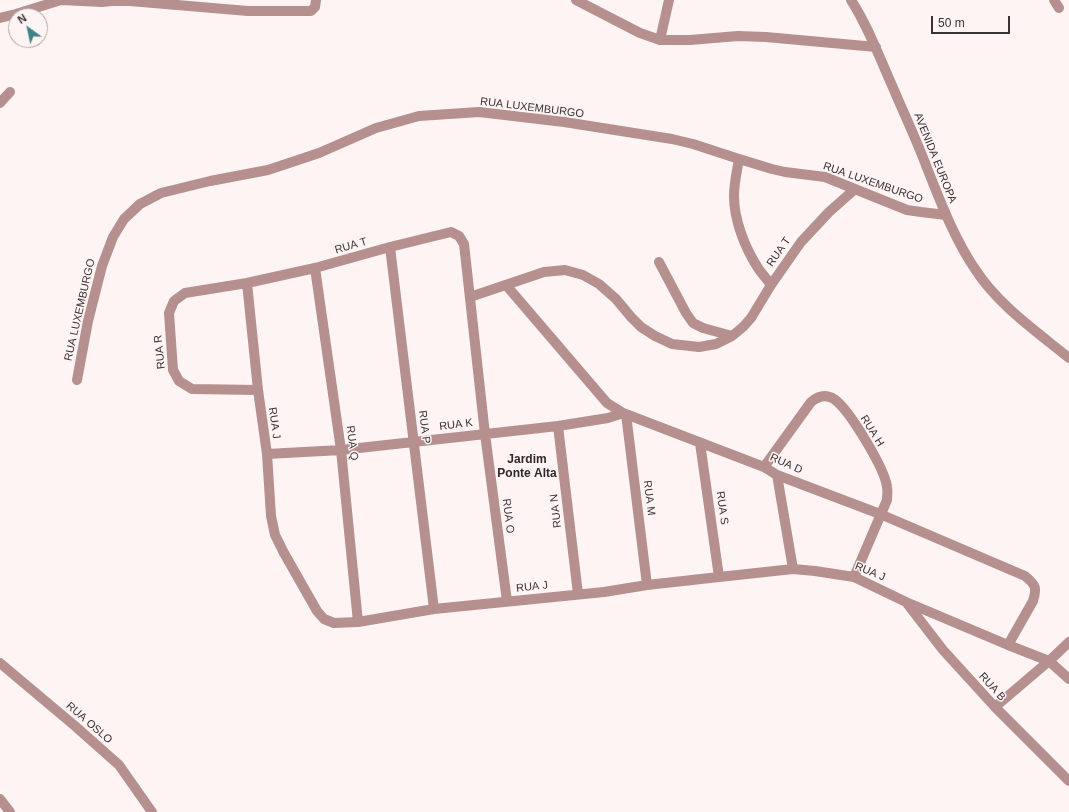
<!DOCTYPE html>
<style>
body{margin:0}
#map{position:relative;width:1069px;height:812px;overflow:hidden;background:#fff4f4;font-family:Arial,sans-serif}
canvas{display:block}
.north{position:absolute;left:8px;top:8px;width:40px;height:40px;box-sizing:border-box;background:#fff4f4;border:1px solid #afa7a6;border-radius:50%;rotate:327deg;font-size:11px;font-weight:700;line-height:16px;text-align:center;color:#373332}
.north::after{content:'';display:block;margin:auto;width:14px;height:18px;background:#3c8489;clip-path:polygon(50% 0,100% 100%,50% 72%,0 100%)}
.scale{position:absolute;left:931px;top:16px;width:79px;height:18px;box-sizing:border-box;border:2px solid #373332;border-top:0;padding-left:5px;font-size:12px;line-height:14px;white-space:nowrap;color:#373332;-webkit-text-stroke:3px #fff4f4;paint-order:stroke}
</style>
<div id="map">
<canvas width="1069" height="812"></canvas>
<div class="north">N</div>
<div class="scale">50 m</div>
</div>
<script>
const ctx = document.querySelector('canvas').getContext('2d');
ctx.lineJoin = 'round';
function strokePath(path, color, width, dash) { ctx.strokeStyle = color; ctx.lineWidth = width; ctx.lineCap = dash ? 'butt' : 'round'; ctx.setLineDash(dash || []); ctx.stroke(path); }
function drawText(font, color, halo, rows, align = 'center') {
  ctx.font = font + ' Arial,sans-serif'; ctx.lineWidth = 3; ctx.setLineDash([]); ctx.textBaseline = 'middle'; ctx.strokeStyle = halo; ctx.fillStyle = color; for (const [text, x, y, turn = 0] of rows) {
    ctx.save(); ctx.translate(x, y); ctx.rotate((+turn || 0) * Math.PI / 180); ctx.textAlign = isNaN(turn) ? turn : align; if (halo) ctx.strokeText(text, 0, 0); ctx.fillText(text, 0, 0); ctx.restore();
  }
}
strokePath(new Path2D(`
 M576,0l64,33 20,7h30l48,-4 28,1 110,10
 M851,0c18,28 29,59 43,90 11,26 23,51 33,78 14,35 27,70 48,101 23,36 61,62 94,89
 M1054,0l5,8
 M0,18l16,-4 45,-14 41,2 10,-1h18l118,10h63l4,-4 1,-7
 M660,40l9,-40
 M0,103l10,-11
 M739,159c-2,12 -5,24 -5,37 0,24 11,52 24,72 4,6 9,11 13,17
 M390,247l44,362
 M659,262l27,51 7,10 10,5 29,8
 M315,268l26,182 17,172
 M247,283l11,107 9,64 4,62 4,19 9,18 33,58 7,8 10,4 24,-1 76,-13 170,-17 43,-7 72,-8 74,-8 22,2 39,6 52,25 102,43 41,16 20,18
 M506,285l101,118 16,10 141,54 13,8 103,39 145,62c11,9 12,12 8,25l-25,44
 M470,297l74,-25 21,-2 18,5 16,9 17,15 15,18 10,10 14,9 17,8 27,3 17,-3 16,-8 11,-9 8,-9 20,-33 30,-43 28,-30 26,-23
 M77,380l11,-59 14,-55 11,-29 11,-18 16,-15 21,-11 49,-12 58,-11 51,-17 57,-25 43,-12 60,-4 85,10 108,17 21,5 46,15 33,10 13,3 40,5 82,33 14,2 25,3
 M258,390l-66,-1 -13,-8 -6,-11 -4,-57 5,-12 11,-8 62,-10 68,-15 75,-21 61,-15 8,4 5,8 21,190 22,167
 M626,414l21,171
 M558,426l20,168
 M700,443l19,134
 M267,454l74,-4 217,-24 50,-8 15,-5
 M764,467l47,-65c7,-6 15,-8 23,-3 15,10 51,70 53,88 1,4 0,9 0,13l-33,77
 M777,475l16,94
 M906,602l37,48 52,57 74,74
 M0,663l75,63 44,39 33,47
 M995,707l54,-46 20,-19
 M0,799l10,13`), '#b5908f', 10);
drawText('11px', '#373332', '#fff4f4', [
 ["RUA LUXEMBURGO",532,108,7],
 ["AVENIDA EUROPA",935,158,68],
 ["RUA LUXEMBURGO",873,183,19],
 ["RUA T",351,246,-16],
 ["RUA T",779,252,-55],
 ["RUA LUXEMBURGO",80,310,-77],
 ["RUA R",160,352,-96],
 ["RUA J",274,423,82],
 ["RUA K",456,425,-7],
 ["RUA P",424,427,83],
 ["RUA H",872,431,58],
 ["RUA Q",352,443,83],
 ["RUA D",786,464,24],
 ["RUA M",649,498,83],
 ["RUA S",722,508,82],
 ["RUA N",556,511,-97],
 ["RUA O",508,516,83],
 ["RUA J",870,572,22],
 ["RUA J",532,587,-6],
 ["RUA B",992,687,48],
 ["RUA OSLO",89,723,41]
]);
drawText('bold 12px', '#302828', '#fff4f4', [
 ["Jardim",527,460],
 ["Ponte Alta",527,474]
]);
</script>
